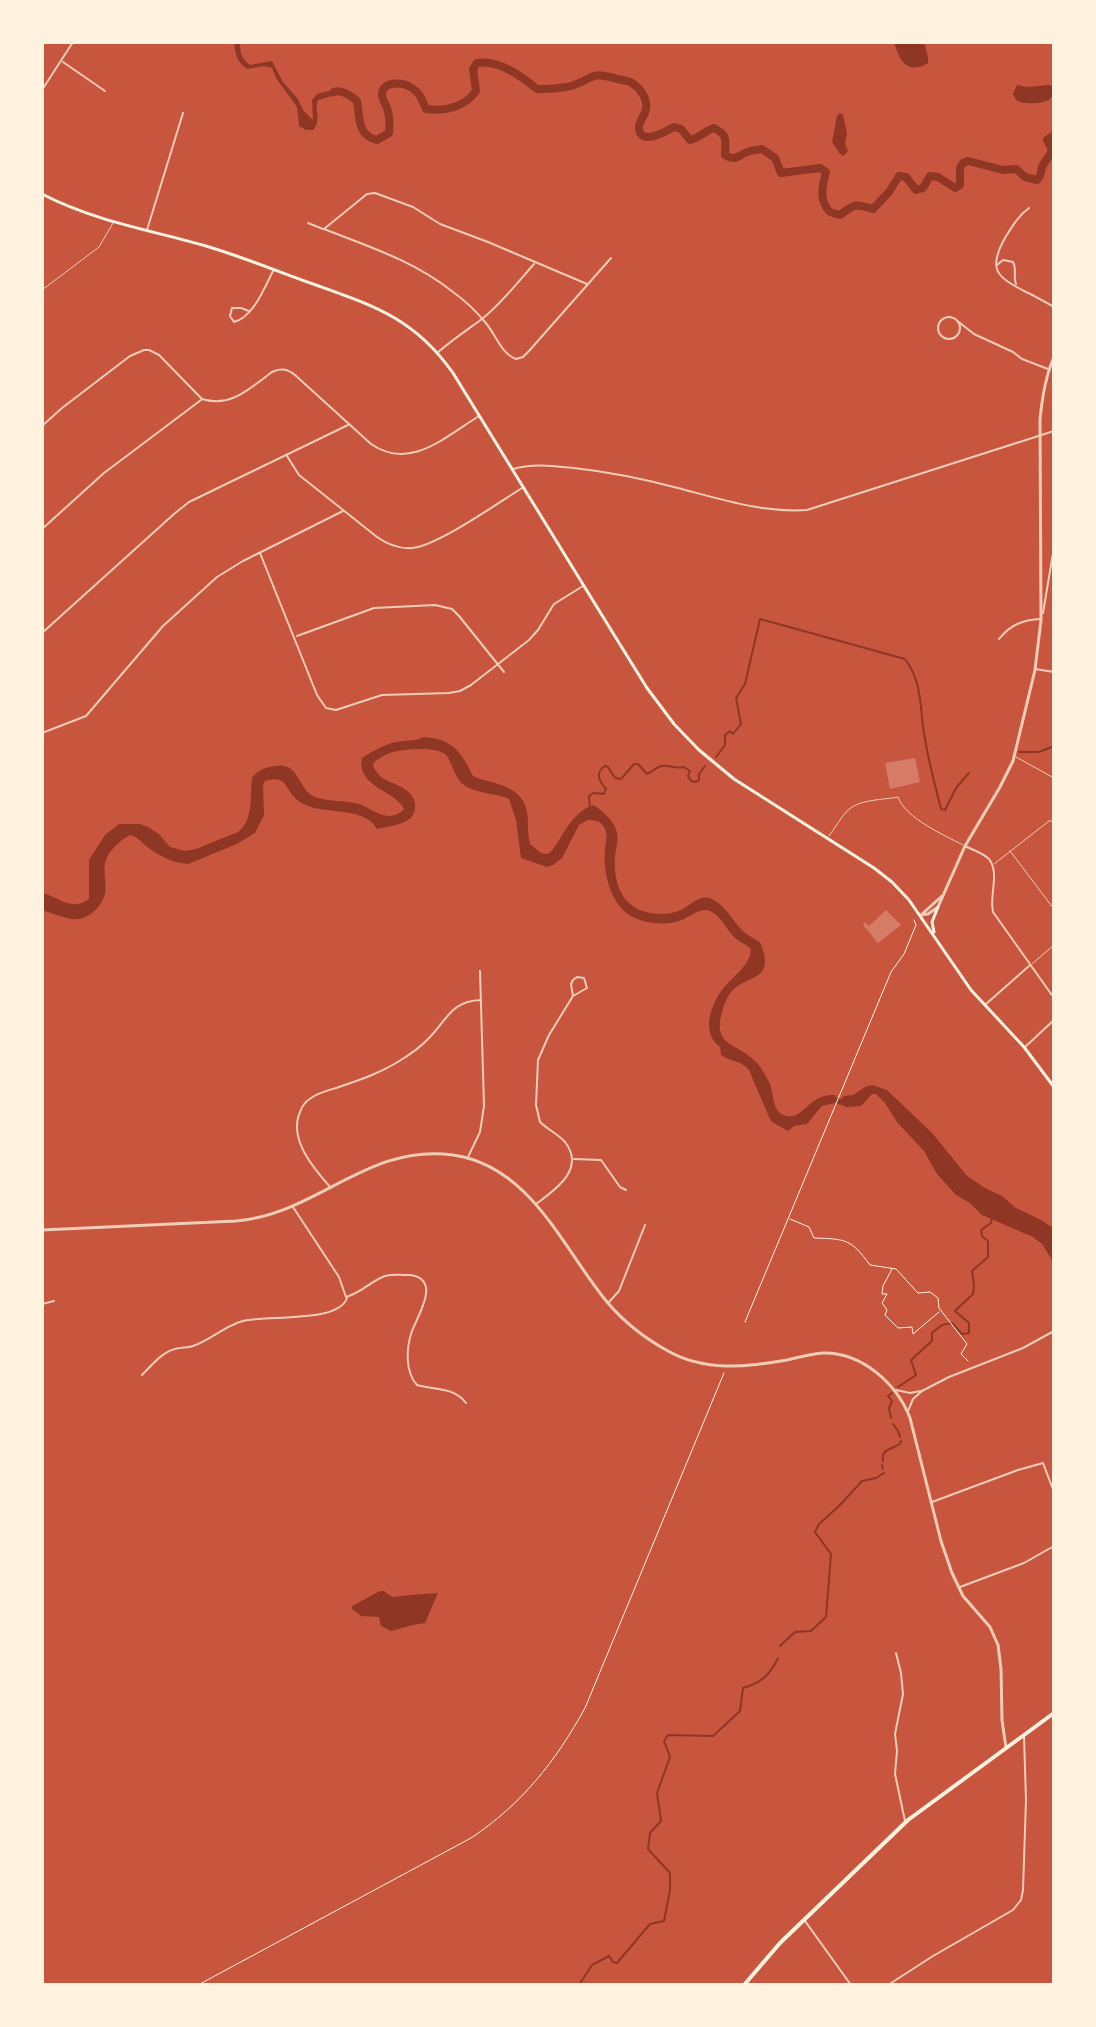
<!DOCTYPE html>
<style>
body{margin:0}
#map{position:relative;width:1096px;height:2027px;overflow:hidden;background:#c8553d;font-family:Cabin,sans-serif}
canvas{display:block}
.frame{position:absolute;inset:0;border:44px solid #fff3e0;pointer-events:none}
</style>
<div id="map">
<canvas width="1096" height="2027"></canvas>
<div class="frame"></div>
</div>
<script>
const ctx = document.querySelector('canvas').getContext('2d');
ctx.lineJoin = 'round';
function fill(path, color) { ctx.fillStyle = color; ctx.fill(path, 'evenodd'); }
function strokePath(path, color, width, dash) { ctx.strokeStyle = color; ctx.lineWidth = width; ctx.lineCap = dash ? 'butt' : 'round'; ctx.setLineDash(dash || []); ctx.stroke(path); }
fill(new Path2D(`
 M234,42h6c0,11 1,16 10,23l22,-4 11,21 15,17 5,11 10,10 -1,-20 5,-6 23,-6 1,3 -2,3 -21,6c-4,10 4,21 -5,30h-7l-7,-4 -2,-19 -21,-29 -4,-10 -8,-2 -17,3c-10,-7 -12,-15 -13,-27z
 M894,42h30l4,15v6c-21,13 -29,-4 -34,-21z
 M1017,85l10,2 22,-2 3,1c1,6 3,8 -2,13 -6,5 -27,6 -34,1 -1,-2 -2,-4 -3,-6z
 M840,113l3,2 4,18 -2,11 3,7 -5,5 -4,-3 -7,-11 5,-26z
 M424,737c29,2 37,15 49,39l4,2c20,6 46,9 50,34 2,11 0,21 3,32l11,9 6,1 4,-2c14,-18 20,-40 43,-47 8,6 17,13 21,22 5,10 1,20 0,30 -1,16 2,35 14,46 13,12 36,14 52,7 9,-4 17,-15 28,-12 16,5 24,24 35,34 5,4 11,7 16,10 17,41 -14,32 -29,50 -4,5 -7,12 -8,17 -13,39 16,33 35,55 4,5 7,11 10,16 7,11 2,33 19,36 18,3 21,-23 49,-21l-1,2 6,2 3,-3 9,-1 12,-8 7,-2 15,5 46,44 34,42 18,12 17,8 14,12 25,12 13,9v34l-12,-19 -9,-7 -51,-22 -12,-12 -14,-8 -19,-21 -13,-23 -27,-29 -12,-19 -9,-9h-4l-11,12 -14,1 -12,-4 -13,3 -15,18 -13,2 -6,5 -16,-9 -3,-5 -20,-47c-8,-10 -18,-8 -28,-15l-1,-8c-19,-14 -10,-41 2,-57 10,-13 29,-25 29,-41 -5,-5 -11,-7 -16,-11 -9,-8 -13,-22 -25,-27 -9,-4 -20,6 -28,9 -17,7 -47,3 -59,-10 -14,-14 -20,-40 -18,-58 0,-8 4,-18 -1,-25 -3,-6 -9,-7 -16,-7l-9,5 -17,33 -9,7 -6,2 -26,-9 -5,-38 -7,-21c-13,-6 -29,-5 -42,-12 -13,-7 -13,-22 -21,-32 -9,-9 -44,-6 -56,-2 -6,2 -11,6 -16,9l-1,4c3,5 6,11 13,14 12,6 32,11 29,30 -3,15 -26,16 -38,19 -12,-24 -57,-13 -77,-27 -17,-12 -11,-28 -35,-21l-2,4 1,30 -9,18 -18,11 -49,20c-15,-1 -29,-8 -42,-18 -6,-5 -8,-9 -16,-11 -10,5 -22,16 -25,28 -2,10 2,21 0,31 -4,14 -18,27 -33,25 -9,-1 -20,-6 -30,-9v-17c17,4 30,19 47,6v-39l16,-25 14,-11h21l8,3 11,7 11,13 15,4 11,-2 42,-17c16,-12 12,-37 14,-54 6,-8 12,-10 22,-12 26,-5 23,23 41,31 14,5 30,3 44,7 9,3 18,11 29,12 6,0 12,-2 16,-7 -9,-19 -48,-22 -42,-51 9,-6 20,-12 30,-15 11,-3 22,-1 32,-6z
 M380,1591h4l8,6c15,-2 30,-3 46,-4l-13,30 -12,2 -22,6 -10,-5 -2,-9 -18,-1 -9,-7v-3z`), '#8f3625');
strokePath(new Path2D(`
 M1019,752h20l15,-6
 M716,757l9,-12v-10l5,-4 3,3 8,-10 -5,-26 9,-14 15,-65 145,40c16,21 15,43 18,68 4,28 11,55 18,82l4,1 11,-22 13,-15
 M590,808l-1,-12 4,-3 11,1 2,-5c-6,-7 -12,-16 -1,-23l3,1 7,11 6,1 13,-15h4l9,10c5,-2 9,-7 15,-8 8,-1 14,3 22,1l6,4 -2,5 3,5 4,1 4,-2v-6l6,-8
 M898,1387l18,-12 -5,-15 21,-19v-8l10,-8 10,-2 10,11 7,-1v-10l-14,-12 18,-17 1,-9 -2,-14 16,-14v-16l-6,-5 -1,-6 10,-7 1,-5
 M891,1418l-2,-10 3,-7 -4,-5 4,-3
 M893,1424l5,7 2,6
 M883,1461c-2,-12 7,-11 17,-17l1,-3
 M882,1465l1,4
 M780,1646l15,-14 16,-1 15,-14 5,-63 -16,-22 4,-8 20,-18 23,-25 14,-3 8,-5
 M579,1985l13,-20 17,-9 4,6 4,1 33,-39 14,-3 6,-31v-17l-22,-24 2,-16 11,-12 -4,-28 13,-36 -6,-16 4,-6 45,1 27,-25 3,-23c18,-5 27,-13 35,-30`), '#8f3625', 2);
strokePath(new Path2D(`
 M334,92c8,-3 17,4 23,9 3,17 0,34 20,39l12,-7c1,-9 1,-16 -2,-25 -1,-3 -5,-10 -5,-12 -1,-16 21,-14 30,-8 9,6 10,13 14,21 18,3 39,-2 50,-18l-3,-22 4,-6c21,-4 44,13 60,26 12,0 26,0 37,-4 22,-8 15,-13 40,-7 6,2 13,2 18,5 8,5 16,16 14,26 -1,6 -6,11 -7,17 -1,22 27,5 35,1l7,2 9,11c12,-3 14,-9 24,-12 15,8 11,12 11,27 9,6 12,2 20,-2 5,-3 12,-3 17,-4l13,9 6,15 39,-5 6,4c-4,15 -7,29 4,40l10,3c15,-11 15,-12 33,-6l16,-17 10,-16 7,1 10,13 7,-2 7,-12 8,1 17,11 5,-3v-17l3,-5 5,-2 35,9 13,-1 9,8 12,3c5,-5 3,-7 5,-13 3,-7 8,-10 10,-18l-5,-9 7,-5`), '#8f3625', 8);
fill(new Path2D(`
 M915,758l5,24 -30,7 -5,-26z
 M886,910l15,15 -23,18 -15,-18 2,-3 4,4z`), '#d67c66');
strokePath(new Path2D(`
 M790,1219l19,8 5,11c32,1 37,1 56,27l26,4 22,24 12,-1 8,6 1,10 28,36 -6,10 7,7
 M892,1269l-9,17 -1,8h5l-5,9 5,7 -2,5 13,13 14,-1 1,7 26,-22
 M745,1322l146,-350 13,-18 12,-29 -2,-5
 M198,1985l273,-147c50,-33 85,-77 114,-130l139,-335`), '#fff3e0', 1);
strokePath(new Path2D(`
 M42,290l57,-43 14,-24
 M1016,757l38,21
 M829,836c6,-8 12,-19 19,-26 12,-11 35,-10 50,-13 7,21 46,38 65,48
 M1010,851l44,58
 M994,864l55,-43h5
 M1032,964l22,-19`), '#f1ccb7', 1);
strokePath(new Path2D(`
 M63,62l42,29
 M42,90l31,-48
 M1029,208c-11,8 -17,19 -24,30 -18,32 -8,39 21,54 9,4 19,10 28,15
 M308,223l15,6
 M147,230l36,-117
 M997,265l6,-5 10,2c4,7 0,14 3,22
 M587,284l-99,-42 -48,-18 -27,-17 -38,-14 -8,1 -43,35c46,18 90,32 129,63 11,8 23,19 32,30 10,11 16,32 31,37l7,-2 6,-6 82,-93
 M249,311l-8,-3h-9l-2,8 4,6c20,-5 31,-36 40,-53
 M938 328a11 11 0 1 1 22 0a11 11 0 1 1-22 0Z
 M955,319l19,15 39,18 9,7 26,10
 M437,353c15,-13 30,-23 45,-34 20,-16 36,-37 52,-55
 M42,426l20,-18 68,-52 14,-6h5l10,5 43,44c29,9 48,-11 70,-27 8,-4 16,-3 23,3l76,69c39,27 74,-7 108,-28
 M287,456l12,19 78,62c10,7 23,12 35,11 25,-2 86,-45 110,-60
 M513,469c20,-6 41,-3 61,-1 36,4 70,11 104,20 42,11 85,25 129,22l247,-79
 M42,529l62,-56 97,-73
 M260,553l57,142 9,13 10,2 46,-15 67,-2 11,-2 11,-6 58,-45 9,-10 16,-26 29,-18
 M1043,613l11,-66
 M42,633l132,-119 15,-12 159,-77
 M297,636l77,-28 61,-3 17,4 7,7 45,56
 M999,639c12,-15 24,-19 42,-20
 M1035,669l19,3
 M42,733l44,-17 77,-90 54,-49 26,-16 100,-50
 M965,846c8,4 18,7 24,13 11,14 0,37 4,53l61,86
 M986,1004l43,-38
 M1025,1047l29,-27
 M468,1157l12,-25 4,-26 -4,-135
 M574,1159l27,1 19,27 6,3
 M331,1188c-17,-19 -43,-49 -31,-76 2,-6 6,-11 11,-14 8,-6 19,-8 28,-11 20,-7 39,-13 57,-24 12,-7 24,-15 34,-26 18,-19 22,-36 51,-37
 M536,1204c19,-14 50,-35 29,-62 -7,-8 -18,-13 -25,-20l-4,-17 2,-45 11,-25 24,-39 -2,-12 2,-4 4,-3 7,1 3,10 -14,8
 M293,1207l46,70 7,20c15,-4 25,-16 39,-21 7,-2 18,-1 25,-1 32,4 8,40 2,56 -6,17 -7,41 5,54 18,5 37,2 49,18
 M609,1302l10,-11 26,-66
 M42,1304l12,-3
 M142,1375c9,-9 20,-23 33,-26 6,-2 13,-1 18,-3 18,-6 31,-20 50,-25 24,-6 96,2 104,-23
 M896,1390l14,3 11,-2
 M908,1411l5,-12 9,-8 27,-14 74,-29 31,-17
 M932,1502l86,-32 25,-7 11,29
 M960,1587l64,-24 30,-17
 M896,1653l5,20 2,21 -8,40 2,17 -2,23 10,47
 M805,1921l46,64
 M888,1985l45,-29 80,-46 8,-10 2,-10 3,-90 -2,-64`), '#f1ccb7', 2);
strokePath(new Path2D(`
 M921,915l7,-1 10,-7 27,-61 35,-59 13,-26 22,-91 6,-50 -1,-200c2,-22 5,-43 14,-63
 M921,915l21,-19
 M42,1230l194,-9c82,-7 131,-78 217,-66 78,11 110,94 154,147 17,20 39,37 61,49 37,21 80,16 119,9 12,-3 24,-6 36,-7 39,-1 74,31 87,65l31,123 11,32 11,23 27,31 8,18 3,24 1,51 4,28`), '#f1ccb7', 3);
strokePath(new Path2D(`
 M42,194c52,27 108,36 164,52 37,11 73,26 110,39 59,21 99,34 137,88l163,265 31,50 27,36 25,26 35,29 140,89 18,14 17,18 62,90 53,57 30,40
 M934,932l-2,-10 6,-15`), '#fff3e0', 3);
strokePath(new Path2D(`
 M744,1985l36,-42 128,-123 146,-107`), '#fff3e0', 4);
</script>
